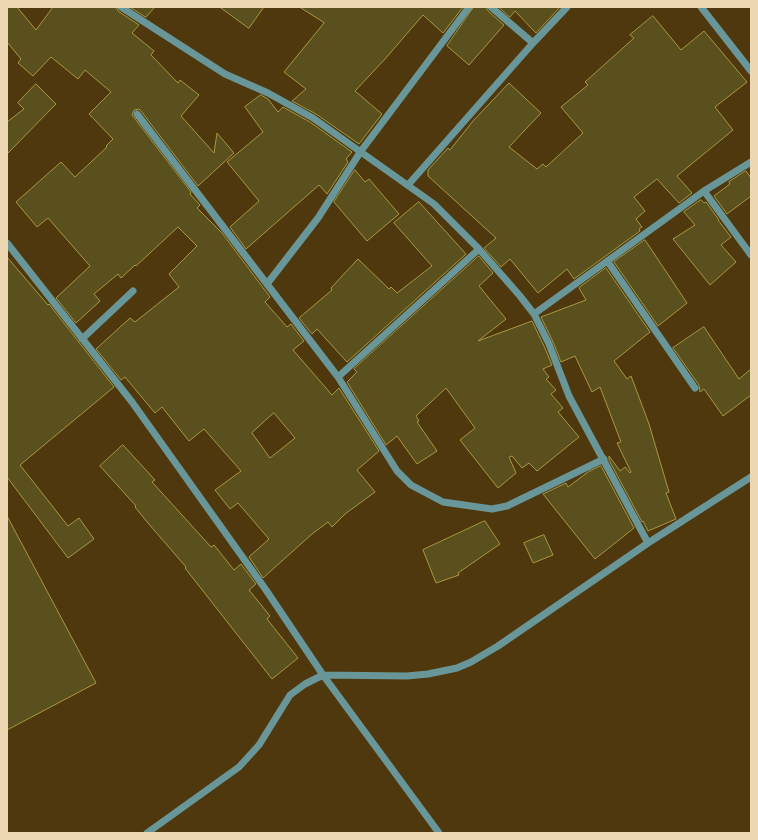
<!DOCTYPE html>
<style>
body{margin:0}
#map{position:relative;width:758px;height:840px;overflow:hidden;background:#4f380e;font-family:Bitter,serif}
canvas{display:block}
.frame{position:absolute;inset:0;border:8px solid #eed7b3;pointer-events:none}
</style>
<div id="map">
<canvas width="758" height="840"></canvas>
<div class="frame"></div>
</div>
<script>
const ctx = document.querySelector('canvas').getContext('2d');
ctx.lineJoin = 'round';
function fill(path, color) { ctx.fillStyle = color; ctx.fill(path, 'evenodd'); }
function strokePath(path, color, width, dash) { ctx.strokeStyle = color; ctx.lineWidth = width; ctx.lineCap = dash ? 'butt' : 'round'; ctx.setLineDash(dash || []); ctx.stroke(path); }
const building = new Path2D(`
 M7,7h10l19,23 17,-23h63l2,4 21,14 -7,8 22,18 -3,4 27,28 2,-3 19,15 -18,21 33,37 3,-20 17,20 -36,33 -57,-75 -2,-2 -5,1 -2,5 59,77 -1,2 10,11 -3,3 25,25 48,64 -5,5 22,25 4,-3 13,17 -11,9 39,45 7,-7 40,63 -22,19 18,22 -30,22 -13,13 -4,-5 -16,12 -49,44 -14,-21 20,-18 -31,-36 -8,6 -15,-19 26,-19 -37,-42 -15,12 -27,-34 -7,6 -30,-36 -4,3 -25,-31 34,-31 5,4 44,-35 -10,-13 28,-28 -19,-19 -42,39 -1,-1 -14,13 -3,-4 -24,20 6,7 -24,22 -20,-25 34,-32 -42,-48 -11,9 -21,-25 45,-40 14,15 32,-30 -1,-1 7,-7 -24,-25 22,-22 -26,-22 -7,9 -27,-22 -18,19 -15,-13 3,-4 -14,-17zM274,413l21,25 -25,20 -18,-25z
 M130,7h25l-9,10z
 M220,7h44l-15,21z
 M300,7h163l-20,26 -20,-18 -38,44 -30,32 27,23 -23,30 -43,-30 -24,-13 14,-12 -22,-17 40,-49z
 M474,7h12l2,4 16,14 -35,40 -22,-19z
 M499,7h61l-24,26 -21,-22 -5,6z
 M653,16l28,34 23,-19 43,51 -32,25 18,23 -56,46 15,17 -13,10 -22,-24 -23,18 11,14 -9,8 6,8 -3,2 1,2 -66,48 -7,-10 -29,24 -28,-34 -9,8 -17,-19 12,-10 -68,-62v-6l20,-22 2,2 23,-29 36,-38 32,30 -32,34 28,22 6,-5 3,3 37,-34 -22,-26 27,-22 -3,-3 49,-44 -4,-3z
 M36,84l20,20 -49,50v-32l17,-13 -6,-6z
 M261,95l7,4 10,13 5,-5 27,15 42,30 -6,7 2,3 -21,32 -8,-9 -73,64 -16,-22 29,-26 -32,-39 36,-30 -18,-25z
 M355,170l10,12 4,-3 30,35 -32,27 -33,-39z
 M746,171l5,7v18l-24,18 -13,-18 16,-12 -1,-2z
 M701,200l3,3 2,-1 13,18h-1l13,17 -10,8 15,17 -26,23 -37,-46 22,-14 -11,-13z
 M419,202l47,52 -119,108 -30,-33 -5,5 -13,-16 33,-28 -1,-2 27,-29 31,30 2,-2 6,6 35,-27 -38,-43z
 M645,240l42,63 -29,23 -44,-64z
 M479,256l14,17 -14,13 27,33 -28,22 54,-20 12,25 8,19 -9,4 6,8 -3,2 10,11 -5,4 12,14 -5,4 21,25 -42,34 -8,-8 -7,5 -10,-12 -3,1 7,16 -18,15 -38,-48 15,-12 -29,-40 -30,28 3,5 -2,1 20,29 -20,13 -20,-28 -11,9 -39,-63 10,-10 -3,-3z
 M7,257l41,48 1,-1 65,83 -94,78 48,61 11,-8 15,21 -26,19 -61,-81z
 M606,268l44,64 -36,29 13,18 4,-3 18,48 20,68 -3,1 10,26 -28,12 -5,-10 -1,1 -33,-62v-4l11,15 5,-4 5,6 1,-1 -14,-29 4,-1 -21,-55 -8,5 -17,-36 -14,6 -8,-20 -12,-25 45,-17 -7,-12z
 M704,327l35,52 12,-10v26l-28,21 -19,-27 -4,3 -1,-7 -26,-37z
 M123,445l32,35 -3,2 59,65 3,-2 20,25 7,-6 15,20 -7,6 21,26 -3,3 31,39 -26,21 -87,-111 1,-1 -38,-44 -13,-16 1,-1 -36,-40z
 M601,466l33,62 -39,31 -52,-65 23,-11 2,4 20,-15z
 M7,516l89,167 -89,47z
 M485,521l15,23 -42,29 1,2 -23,8 -13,-33z
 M544,535l9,20 -20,8 -9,-20z`);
fill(building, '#59501d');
strokePath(building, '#a89841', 1);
strokePath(new Path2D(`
 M121,7l104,67 43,19 45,25 121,86 45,45 41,47 14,18 15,30 20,52 79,147 -150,103 -27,16 -14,6 -29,6 -21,2 -84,-1 -18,9 -15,11 -31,50 -20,22 -92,66
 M491,7l42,36
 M701,7l50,64
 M137,114l201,263 141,-128
 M408,185l125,-142 34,-36
 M704,191l47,64
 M7,243l125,159 134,188 57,85 116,158
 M608,262l87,126
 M267,284l51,-66 43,-67 108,-144
 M534,314l170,-123 47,-29
 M82,339l51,-48
 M338,377l59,94 14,14 32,17 49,7 15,-3 97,-47
 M648,543l103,-66`), '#699799', 7);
</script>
